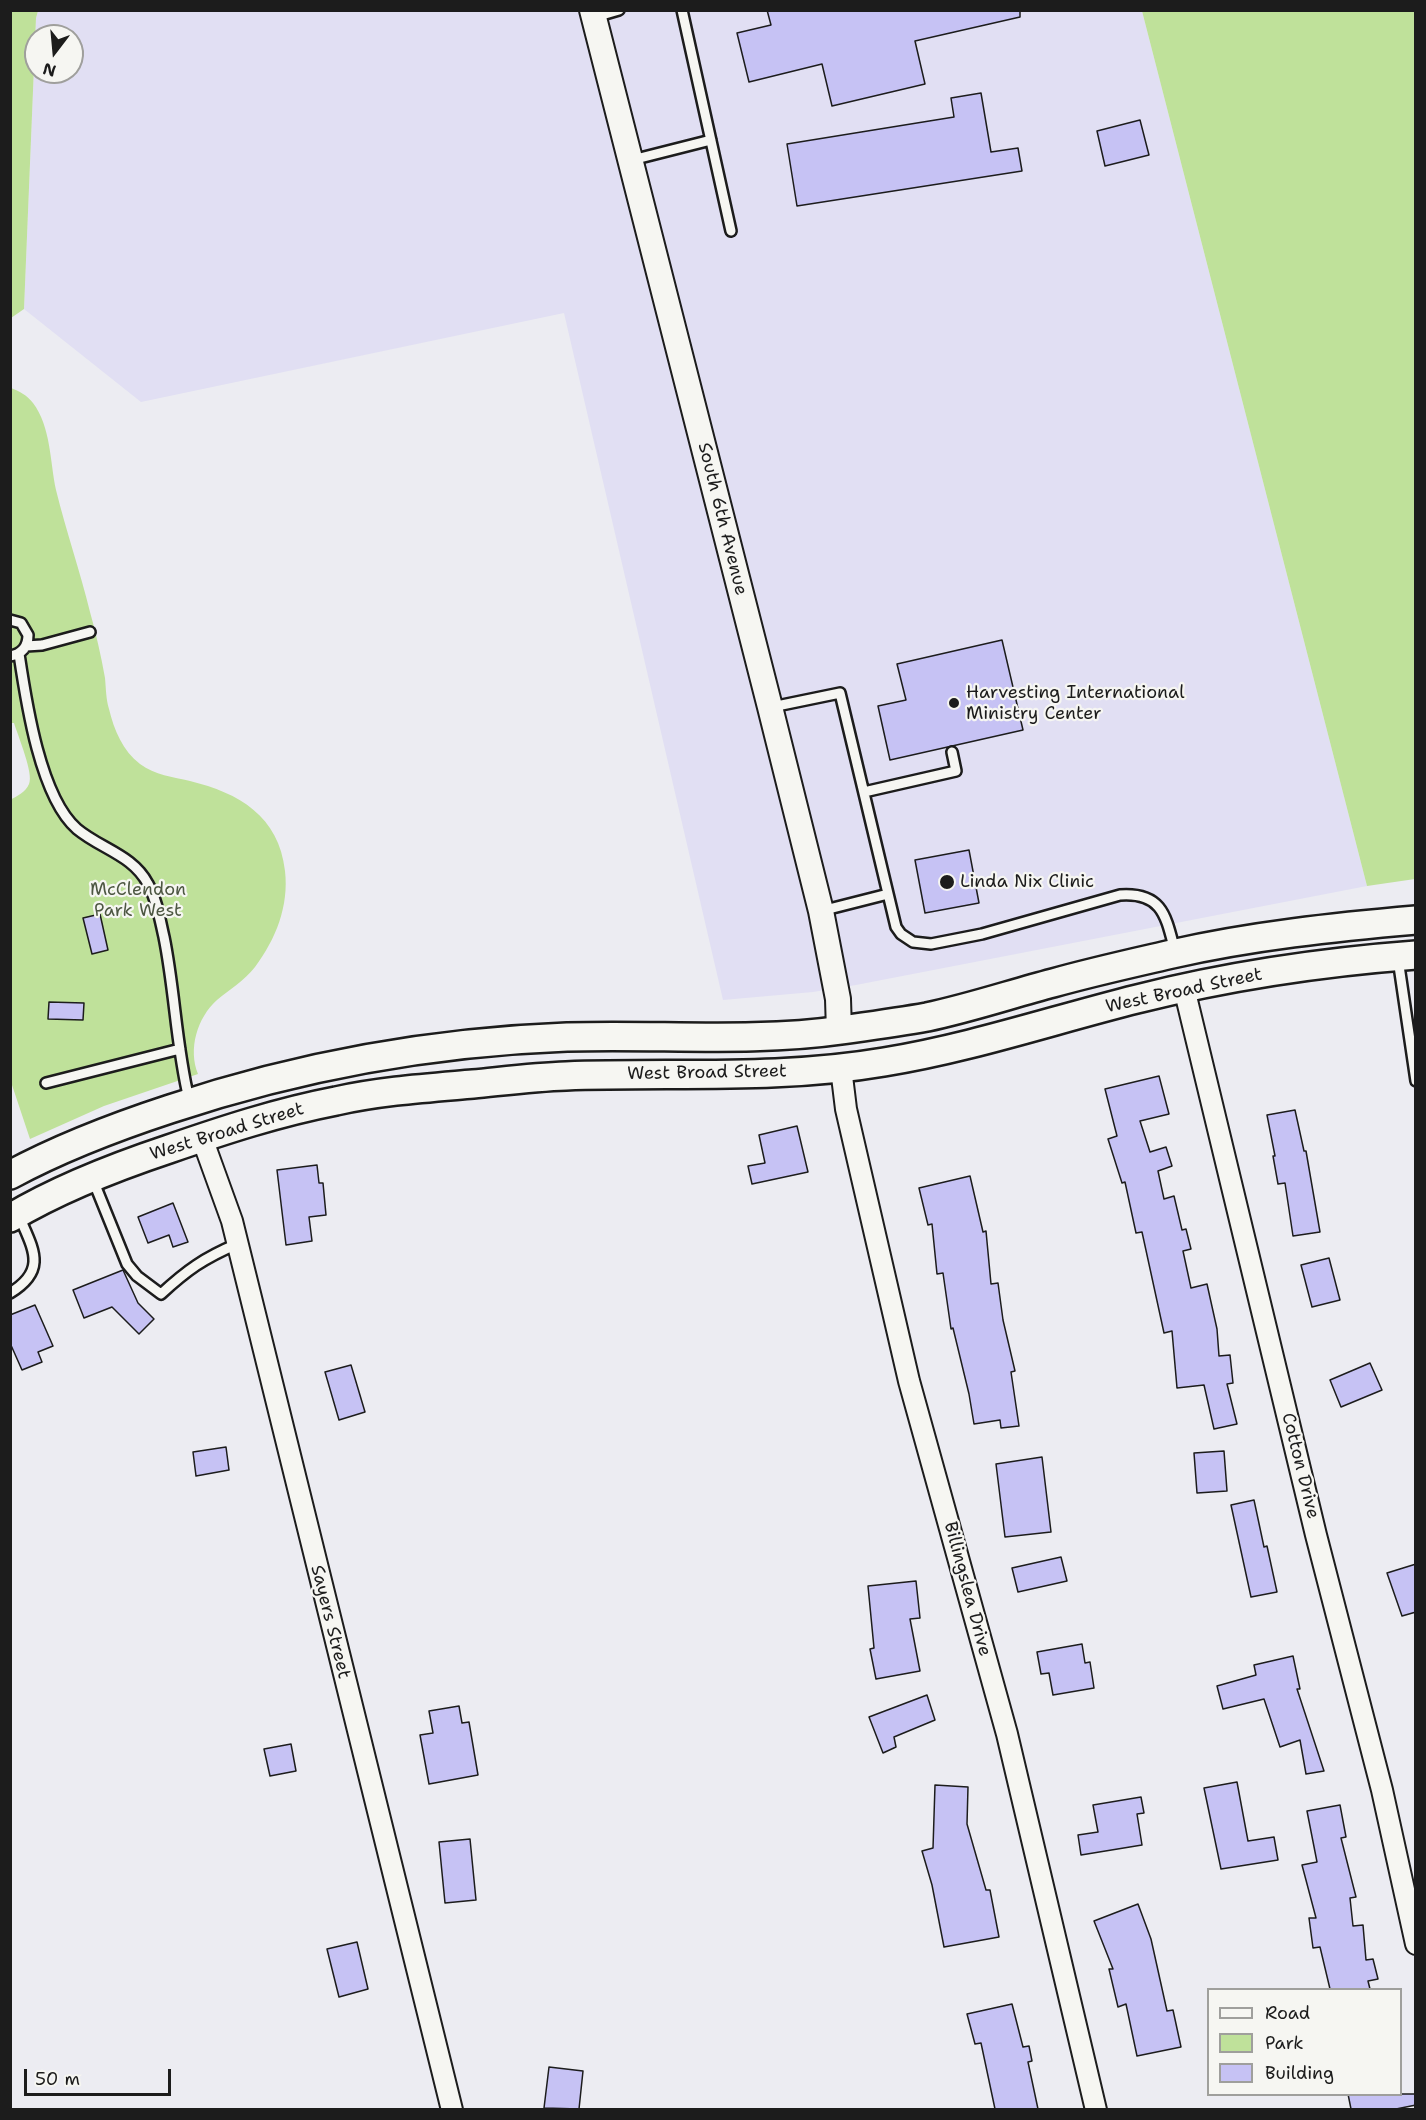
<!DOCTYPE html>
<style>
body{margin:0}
#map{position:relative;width:1426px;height:2120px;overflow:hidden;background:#ececf2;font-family:"Shantell Sans",sans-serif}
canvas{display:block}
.frame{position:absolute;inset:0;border:12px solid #1c1c1c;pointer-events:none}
.legend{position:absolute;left:1207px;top:1988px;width:195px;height:108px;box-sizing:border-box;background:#f6f6f2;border:2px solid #9f9f9c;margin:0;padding:8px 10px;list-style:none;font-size:18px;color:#1c1c1c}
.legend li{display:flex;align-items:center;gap:12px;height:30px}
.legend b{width:30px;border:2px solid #9f9f9c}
.north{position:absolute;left:24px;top:24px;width:60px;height:60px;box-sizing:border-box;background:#f6f6f2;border:2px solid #9f9f9c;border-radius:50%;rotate:196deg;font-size:16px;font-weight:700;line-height:24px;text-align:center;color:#1c1c1c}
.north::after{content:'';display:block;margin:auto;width:21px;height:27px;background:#1c1c1c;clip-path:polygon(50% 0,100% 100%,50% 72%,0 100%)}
.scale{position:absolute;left:24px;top:2069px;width:147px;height:27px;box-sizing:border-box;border:3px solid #1c1c1c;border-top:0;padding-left:8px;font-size:18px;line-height:21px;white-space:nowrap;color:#1c1c1c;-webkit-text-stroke:4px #f6f6f2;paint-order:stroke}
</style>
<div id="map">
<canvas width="1426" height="2120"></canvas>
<div class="frame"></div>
<ul class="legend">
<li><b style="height:8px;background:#f6f6f2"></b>Road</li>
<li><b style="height:16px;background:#bfe19a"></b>Park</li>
<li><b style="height:16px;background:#c6c2f4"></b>Building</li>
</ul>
<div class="north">N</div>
<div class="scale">50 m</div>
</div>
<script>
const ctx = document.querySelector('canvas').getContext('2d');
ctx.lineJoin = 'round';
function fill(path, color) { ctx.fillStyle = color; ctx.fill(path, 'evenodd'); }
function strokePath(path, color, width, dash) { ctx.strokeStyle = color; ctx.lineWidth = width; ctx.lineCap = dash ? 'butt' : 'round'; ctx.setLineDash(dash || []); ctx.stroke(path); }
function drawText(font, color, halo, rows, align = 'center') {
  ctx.font = font + ' "Shantell Sans",sans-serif'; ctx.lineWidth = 4.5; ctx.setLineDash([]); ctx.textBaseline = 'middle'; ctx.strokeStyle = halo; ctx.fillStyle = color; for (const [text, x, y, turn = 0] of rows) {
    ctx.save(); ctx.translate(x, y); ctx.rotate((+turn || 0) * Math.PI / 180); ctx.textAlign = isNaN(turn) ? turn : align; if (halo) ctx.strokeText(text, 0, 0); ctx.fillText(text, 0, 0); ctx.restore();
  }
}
fill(new Path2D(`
 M38,11h1104l225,875 -511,99 -43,7 -90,8 -159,-687 -423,89 -117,-93 12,-291zM36,36h36v36h-36z`), '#e1dff3');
fill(new Path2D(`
 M11,10l27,1 -2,7 -12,291 -13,9z
 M1142,11h273v868l-48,7z
 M11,388c8,3 16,7 22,15 18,24 17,59 23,87 10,41 24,81 34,122 6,21 11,44 15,66 1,11 1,21 4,31 5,21 14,42 31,55 15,11 33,13 50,17 49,12 89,35 95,90 4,35 -9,68 -30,96 -11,14 -25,22 -38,33 -20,18 -29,49 -19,74l-94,32 -74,33 -19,-57 -1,-282c7,-4 16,-8 19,-16 5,-10 -11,-48 -15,-61h-3z`), '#bfe19a');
const building = new Path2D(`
 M767,10h253v7l-105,24 10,43 -93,22 -10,-42 -73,18 -12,-49 34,-8z
 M981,93l10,59 27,-4 4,23 -225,35 -10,-62 167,-27 -3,-19z
 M1140,120l9,35 -44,11 -8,-35z
 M1002,640l21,90 -133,30 -12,-54 28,-6 -9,-36z
 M969,850l10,53 -54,10 -10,-53z
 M100,914l8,36 -16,4 -9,-36z
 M49,1002l35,1 -1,17 -35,-1z
 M1159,1076l10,38 -29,7 10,31 16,-5 6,19 -14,5 6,28 10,-3 8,34 4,-1 5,20 -8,2 8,37 16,-4 10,45 2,27 11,-1 3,28 -6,1 10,40 -23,5 -10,-44 -27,3 -5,-57 -8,2 -22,-101 -6,1 -11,-51 -3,1 -14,-44 9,-3 -12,-47z
 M1295,1110l9,41h2l14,81 -27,4 -8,-53 -7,1 -5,-28h2l-8,-41z
 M797,1126l11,46 -56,12 -4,-18 17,-3 -6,-28z
 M317,1165l2,18h4l3,32 -17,2 3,24 -26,4 -9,-75z
 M970,1176l13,56 3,-1 5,53 7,-1 5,37 12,51 -4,1 8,54 -18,2 -1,-8 -26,4 -5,-30 -16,-66 -2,1 -8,-56 -6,1 -5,-50 -4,1 -9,-37z
 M173,1203l15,39 -15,5 -4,-12 -21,8 -10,-26z
 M1329,1258l11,42 -28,7 -11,-42z
 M123,1270l15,33 16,16 -15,15 -27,-27 -28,11 -11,-28z
 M35,1305l18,41 -15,6 4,10 -20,8 -12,-27v-28z
 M1370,1363l12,27 -41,17 -11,-27z
 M351,1365l14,47 -26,8 -14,-48z
 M226,1447l3,23 -33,6 -3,-24z
 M1224,1451l3,40 -30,2 -3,-40z
 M1042,1457l9,75 -46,5 -9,-73z
 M1254,1500l10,47 3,-1 10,46 -26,5 -20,-92z
 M1061,1557l6,24 -49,11 -6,-24z
 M1416,1564v48l-14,4 -15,-43z
 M916,1581l4,37 -10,1 10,52 -44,8 -6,-30 4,-1 -6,-62z
 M1082,1644l3,19 5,-1 4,26 -41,7 -4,-22 -8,1 -4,-22z
 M1293,1656l7,33h-3l27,82 -18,3 -6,-34 -20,7 -16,-48 -41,10 -6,-23 39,-11 -2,-10z
 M927,1695l8,25 -41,17 2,10 -13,6 -14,-36z
 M459,1706l3,17 7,-1 9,53 -49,9 -9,-49 13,-2 -4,-22z
 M291,1744l5,27 -26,5 -6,-27z
 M1237,1782l11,59 26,-4 4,23 -57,9 -17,-81z
 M935,1785l33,2 -1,37 19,66h4l9,47 -55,10 -12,-62 -10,-34 11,-3z
 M1141,1797l3,16 -7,1 5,31 -61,10 -3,-20 20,-3 -5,-27z
 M1340,1805l6,32 -5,1 15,59 -6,1 3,28 10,-1 3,35 7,-1 5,20 -10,2 2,8h-40l-10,-42 -7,1 -4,-30h7l-14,-53 15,-3 -10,-51z
 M470,1839l6,61 -31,3 -6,-61z
 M1138,1904l13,35 16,72 6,-1 8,37 -44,9 -11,-52 -8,3 -9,-38h4l-19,-48z
 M357,1942l11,47 -29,8 -12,-48z
 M1012,2004l11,43 6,-1 3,15 -4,1 10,47h-43l-14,-66 -6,1 -8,-30z
 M549,2067l34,4 -4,38 -35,-1z
 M1348,2094h68v11l-20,4h-45z`);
fill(building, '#c6c2f4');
strokePath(building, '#1c1c1c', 1.5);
const service = new Path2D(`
 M682,10l49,221
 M595,17l24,-7
 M632,160l79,-20
 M10,620l11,3 7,12c0,12 -6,19 -18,21
 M26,646l16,-1 48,-13
 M19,654c7,47 21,143 58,175 24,20 56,26 71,55 9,16 12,36 16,53 11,54 12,109 25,162
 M772,707l68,-14 56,234 5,7 12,8 18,2 51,-10 138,-39c43,-3 46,22 55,56
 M864,792l92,-21 -4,-19
 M821,911l67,-17
 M1398,959l18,122
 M46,1083l134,-34
 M93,1180l34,84 10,12 24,18c26,-24 43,-36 76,-50
 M10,1293c38,-23 23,-44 9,-77`);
const minor = new Path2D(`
 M1184,988l132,547 66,255 34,154
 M841,1068l5,41 63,272 98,353 89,376
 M202,1138l30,83 220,889`);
const tertiary = new Path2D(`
 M592,10l178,697 51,204 17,88 1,32`);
const secondary = new Path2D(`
 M10,1175c52,-28 105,-48 160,-66 129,-43 262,-67 397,-72 92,-3 184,6 275,-7 28,-4 57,-8 85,-13 43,-9 84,-23 126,-34 39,-11 80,-20 119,-29 79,-18 163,-27 244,-34
 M10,1218c50,-30 105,-51 159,-69 55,-19 110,-37 167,-48 45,-10 91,-13 137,-17 31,-3 62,-7 93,-8 106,-4 213,4 318,-14 86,-14 169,-42 253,-63 91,-23 185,-37 279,-44`);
strokePath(service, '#1c1c1c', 14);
strokePath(minor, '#1c1c1c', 24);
strokePath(tertiary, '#1c1c1c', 28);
strokePath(secondary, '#1c1c1c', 32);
strokePath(service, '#f6f6f2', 9);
strokePath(minor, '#f6f6f2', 20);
strokePath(tertiary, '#f6f6f2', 24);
strokePath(secondary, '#f6f6f2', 27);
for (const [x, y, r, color] of [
 [954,703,6,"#1c1c1c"],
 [947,882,8,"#1c1c1c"]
]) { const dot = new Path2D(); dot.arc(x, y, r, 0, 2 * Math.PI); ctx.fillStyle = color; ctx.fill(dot); strokePath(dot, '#f6f6f2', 2); }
drawText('18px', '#1c1c1c', '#f6f6f2', [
 ["South 6th Avenue",722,519,76],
 ["West Broad Street",1184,991,-12],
 ["West Broad Street",707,1073,-1],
 ["West Broad Street",227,1132,-17],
 ["Cotton Drive",1300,1466,76],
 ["Billingslea Drive",967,1589,75],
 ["Sayers Street",330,1622,76]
]);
drawText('18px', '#1c1c1c', '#f6f6f2', [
 ["Harvesting International",966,693],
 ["Ministry Center",966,714],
 ["Linda Nix Clinic",960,882]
], 'left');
drawText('18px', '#4d5742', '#f6f6f2', [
 ["McClendon",138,890],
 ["Park West",138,911]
]);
</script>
